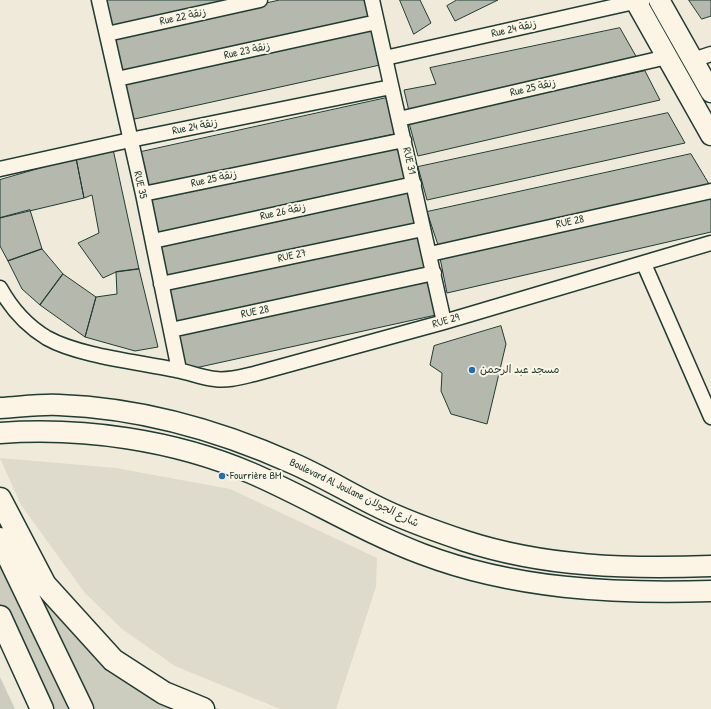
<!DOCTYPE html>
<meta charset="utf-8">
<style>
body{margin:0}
canvas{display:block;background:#efeada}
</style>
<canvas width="711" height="709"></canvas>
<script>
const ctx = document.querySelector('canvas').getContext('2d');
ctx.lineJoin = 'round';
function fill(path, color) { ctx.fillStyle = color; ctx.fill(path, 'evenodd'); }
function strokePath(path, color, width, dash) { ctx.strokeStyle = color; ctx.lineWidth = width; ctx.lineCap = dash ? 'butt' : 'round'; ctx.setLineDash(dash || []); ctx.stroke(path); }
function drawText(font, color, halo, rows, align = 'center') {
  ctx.font = font + ' "Patrick Hand","Playpen Sans Arabic",sans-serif'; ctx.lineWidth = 4; ctx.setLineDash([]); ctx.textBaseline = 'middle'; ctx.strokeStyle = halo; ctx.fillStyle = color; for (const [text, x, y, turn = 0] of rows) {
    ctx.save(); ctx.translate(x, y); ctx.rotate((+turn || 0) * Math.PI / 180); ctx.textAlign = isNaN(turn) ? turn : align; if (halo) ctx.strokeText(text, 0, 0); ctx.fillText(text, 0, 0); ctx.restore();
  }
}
fill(new Path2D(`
 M0,458l116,10 114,21 147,69 -1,29 -40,122h-56l-105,-43 -53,-37 -37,-36 -64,-88z`), '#dedbcc');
fill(new Path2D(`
 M0,490l70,131 106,71 43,17h-181l-38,-93z
 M0,677l15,32h-15z`), '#cccdbf');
const building = new Path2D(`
 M105,0h126l-120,26z
 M280,0h86l4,17 -250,55 -8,-35z
 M400,0h20l11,23 -17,11z
 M457,0h41l-43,21 -8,-15z
 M689,0h22v16l-9,3z
 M620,28l17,30 -228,53 -5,-21 32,-6 -6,-16z
 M373,30l7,35 -250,55 -7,-36z
 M645,71l15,29 -242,56 -9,-33z
 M391,97l8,36 -251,54 -7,-35z
 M668,113l17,30 -258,57 -9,-33z
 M399,146l8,36 -250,54 -8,-35z
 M113,149l26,120 -23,3 -13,6 -25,-35 21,-10 -7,-38 -8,3 -8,-40z
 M691,154l18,30 -271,61 -11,-33z
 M76,158l8,40 -84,20v-38z
 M410,190l8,35 -250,55 -8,-36z
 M711,197v35l-264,61 -7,-35z
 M30,210l12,39 -34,12 -8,-15v-28z
 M419,234l7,36 -250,54 -7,-35z
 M42,249l21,25 -23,31 -18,-16 -14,-28z
 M139,269l19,78 -23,4 -50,-14 11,-40 21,-3 -1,-22z
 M63,274l33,23 -11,40 -45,-32z
 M429,280l7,35 -250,55 -7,-36z
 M501,326l5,18 -19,80 -36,-10 -10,-23 1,-18 -12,-8 4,-19z`);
fill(building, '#b5b9ad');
strokePath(building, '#1f3d34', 1);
const street = new Path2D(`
 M99,0l44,194 36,176
 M372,0l72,322
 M107,34l153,-34
 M385,58l258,-58
 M693,60l18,-6
 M117,79l260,-57
 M399,119l268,-62
 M0,169l130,-29 261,-53
 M143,194l261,-54
 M153,241l261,-57
 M430,254l281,-63
 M644,264l67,153
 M161,284l262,-55
 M0,288c11,20 27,38 47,50 32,18 92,24 129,32 13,2 26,8 39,9 13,2 26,-2 39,-5l190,-52 267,-79
 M171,330l263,-57`);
const secondary = new Path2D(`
 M635,0l76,135
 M659,0l52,92
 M0,408c19,-1 40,-4 59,-3 82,3 159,25 233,58 30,13 57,30 86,44 28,14 57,24 87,34 80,26 163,28 246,25
 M0,433c83,-6 174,7 251,40 58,25 112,59 171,81 92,35 191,40 289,37`);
const highway = new Path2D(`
 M0,499l45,86 68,75 51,33 39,16
 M0,539l82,170
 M0,617l42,92`);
strokePath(street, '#1f3d34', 17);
strokePath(secondary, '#1f3d34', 23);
strokePath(highway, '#1f3d34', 25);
strokePath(street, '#fcf5e5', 14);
strokePath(secondary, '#fcf5e5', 20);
strokePath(highway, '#fcf5e5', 22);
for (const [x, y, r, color] of [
 [472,370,4,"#1f6fb2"],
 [222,476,4,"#1f6fb2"]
]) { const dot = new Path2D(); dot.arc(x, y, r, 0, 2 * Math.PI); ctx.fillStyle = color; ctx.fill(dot); strokePath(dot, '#fcf5e5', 1.5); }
drawText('11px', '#1f3d34', '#fcf5e5', [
 ["Rue 22 زنقة",183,17,-12],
 ["Rue 24 زنقة",514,29,-13],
 ["Rue 23 زنقة",247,51,-12],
 ["Rue 25 زنقة",533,88,-13],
 ["Rue 24 زنقة",195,127,-11],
 ["RUE 31",409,161,77],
 ["Rue 25 زنقة",214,179,-12],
 ["RUE 35",140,185,77],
 ["Rue 26 زنقة",283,212,-12],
 ["RUE 28",570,222,-12],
 ["RUE 27",292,256,-12],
 ["RUE 28",255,312,-12],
 ["RUE 29",446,321,-16],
 ["Boulevard Al Joulane شارع الجولان",354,493,26]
]);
drawText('11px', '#1f3d34', '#fcf5e5', [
 ["مسجد عبد الرحمن",480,370],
 ["Fourrière BM",230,476]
], 'left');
</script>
